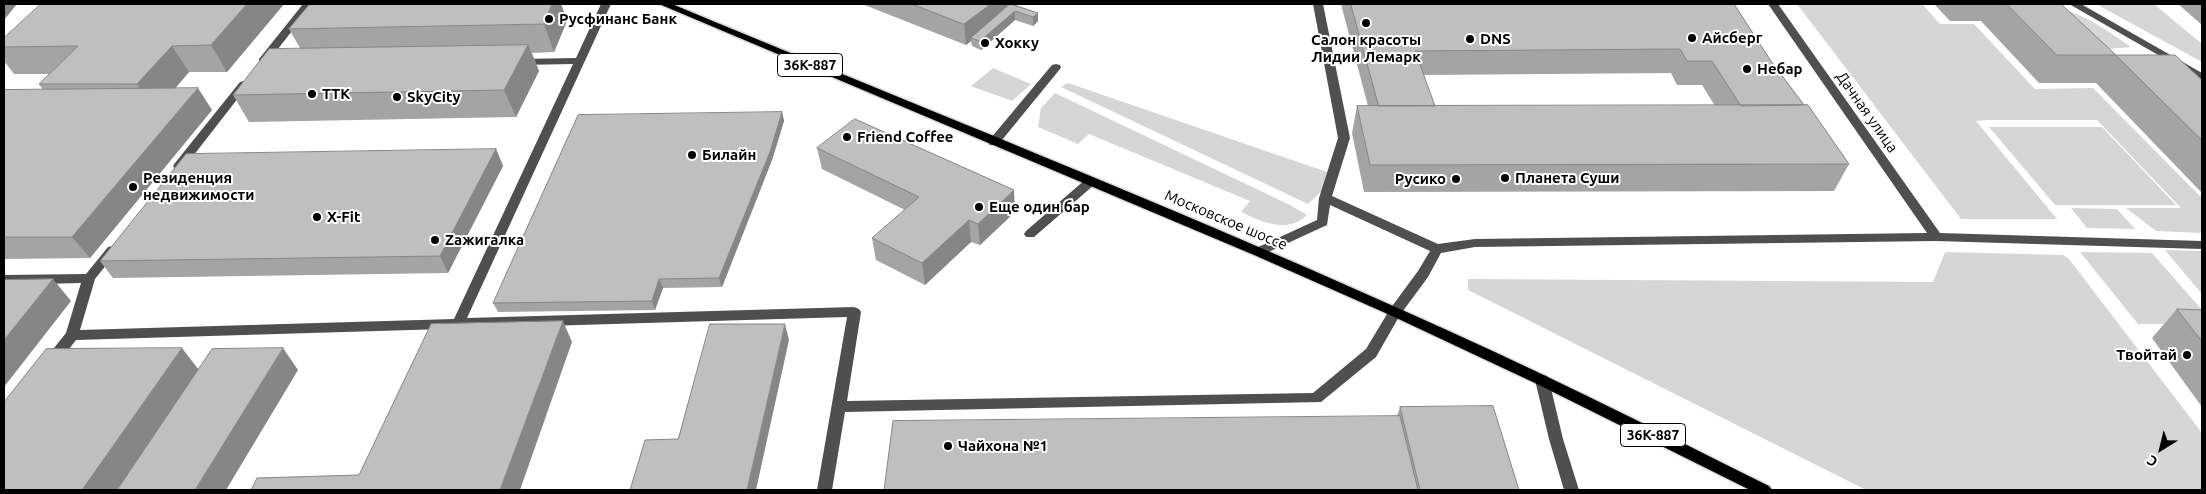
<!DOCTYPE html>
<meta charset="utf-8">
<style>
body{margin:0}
#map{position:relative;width:2206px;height:494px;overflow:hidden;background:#fff;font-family:Ubuntu,sans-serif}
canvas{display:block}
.frame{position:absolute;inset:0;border:5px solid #000;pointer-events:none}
.north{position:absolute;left:2136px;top:424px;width:50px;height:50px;-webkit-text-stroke:4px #fff;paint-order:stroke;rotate:216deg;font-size:14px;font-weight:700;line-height:20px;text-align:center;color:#000}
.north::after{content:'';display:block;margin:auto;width:18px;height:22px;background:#000;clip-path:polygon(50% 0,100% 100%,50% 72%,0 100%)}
</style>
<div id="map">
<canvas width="2206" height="494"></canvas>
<div class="frame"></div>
<div class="north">С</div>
</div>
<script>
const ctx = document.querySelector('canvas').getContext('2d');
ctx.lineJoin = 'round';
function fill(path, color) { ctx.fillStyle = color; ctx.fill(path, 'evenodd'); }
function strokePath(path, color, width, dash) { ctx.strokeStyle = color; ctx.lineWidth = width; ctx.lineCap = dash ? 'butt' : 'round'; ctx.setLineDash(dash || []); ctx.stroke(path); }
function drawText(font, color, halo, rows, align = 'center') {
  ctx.font = font + ' Ubuntu,sans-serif'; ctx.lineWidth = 4; ctx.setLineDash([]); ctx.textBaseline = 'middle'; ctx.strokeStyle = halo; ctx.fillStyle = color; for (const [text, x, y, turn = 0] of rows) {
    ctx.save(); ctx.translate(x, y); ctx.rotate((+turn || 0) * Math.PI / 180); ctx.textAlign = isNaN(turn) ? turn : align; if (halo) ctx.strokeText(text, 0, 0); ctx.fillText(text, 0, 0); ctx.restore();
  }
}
fill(new Path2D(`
 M1797,4h125l18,20h34l61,65 58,-1 109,110v35l-46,-2 -30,-23h55l-84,-88h-110l-11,1 81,98h-96z
 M2021,4c49,0 71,16 110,43l-60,5z
 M2096,4h58l48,40v18z
 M993,68l38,16 -19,17 -41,-15z
 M1068,83l259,89 -5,19 -14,13 -247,-117z
 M1055,93l235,112 17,10c-20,19 -45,7 -66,-3l9,-11 -161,-67 -11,10 -40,-17 3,-19z
 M1989,127h113l74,78h-121z
 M2071,208l46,1 18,20 -48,-1z
 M2165,250l37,1v43z
 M1945,252l118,3 6,4 133,174v57h-336l-398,-200v-11l465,3z
 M2080,252l72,1 50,57v14h-64z`), '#d6d6d6');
const major = new Path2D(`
 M659,4h13c243,101 488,197 728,305 125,55 247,116 369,177l3,4h-22l-213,-106 -147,-69 -136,-60z`);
strokePath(major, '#dbdbdb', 3);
fill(new Path2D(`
 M303,4h10l-46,59h-8v-4z
 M601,4h10l-144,314 387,-11 5,2 2,3 -14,89 466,-8 53,-44 24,-40 28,-38 12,-20 -100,-46 -3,20 -65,30 -4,1 -6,-4 2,-3 63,-29 2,-22 19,-60 -25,-134h10l27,134 -18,58 106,48 37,-5 452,-6 -159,-229h10l162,229 262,8v8l-266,-8 -461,6 -34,6 -13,24 -28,38 -24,42 -55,45 -476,10 -13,78h-15l30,-173 -771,23 -20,26h-10l-2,-4 2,-4 20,-25 15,-50 -77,2v-10l82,-1 22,-27 4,-1 6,4 -23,29 -15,51 374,-11 119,-255 -54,1 -5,-3 5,-3 57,-1z
 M2069,4h12l121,69v7z
 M1056,64l4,1 1,2 -1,2 -62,76h-8l-2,-3 2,-3 62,-74z
 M244,81l5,3 -66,85h-8l-2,-3 2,-3 65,-81z
 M1090,178l4,1 2,3 -2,3 -60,52h-8l-2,-3 2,-3 60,-52z
 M1542,375l5,1 2,4 14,59 16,51h-15l-15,-51 -14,-59 2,-4z`), '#4f4f4f');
fill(major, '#000');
fill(new Path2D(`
 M284,4l-57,68h-38l-14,17 37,21 -122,148 -86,1v-169h39l-4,-6 11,-10h-36l-10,-13v-23z
 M310,4h251l6,17 -13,31 -22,1 7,18 -23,46 -267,5 -16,-27 67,-47 -11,-19z
 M862,4h151l25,9v8l-5,5 -18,-6 -34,30 -9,-4 -1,-5 -5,4z
 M1341,4h393l37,57 78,103 -15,27 -470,1 -12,-59 5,-27h11zM1671,73l6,12h25l13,21h-280l-12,-31z
 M1934,4h127l55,51 -20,28h-57l-58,-62h-31z
 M2178,4h24v21z
 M2116,55l86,25v113l-106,-110z
 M782,112l2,9 -12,39 -50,127 -59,1 -8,22 -157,2 -5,-9z
 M817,148l198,64 -35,33 -9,-3 -46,43 -49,-25 -4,-22 33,-28 -83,-41z
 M496,149l7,17 -55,107 -335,5 -13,-17z
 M2177,309l25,1v97l-50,-69z
 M1400,407l119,83h-635l513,-74z`), '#a4a4a4');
fill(new Path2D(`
 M4,4h13l-13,16z
 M247,4h37l-57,68 -16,-27z
 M552,4h9l6,17 -13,31 -10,-28z
 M991,4h22v4l-42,30v3l-5,4 -2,-21z
 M1015,11v9l-34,30 -1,-9z
 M1038,13v8l-5,5v-9z
 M528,45l11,26 -23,46 -12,-27z
 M172,46l17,26 -34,39 -18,-27z
 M198,88l14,22 -122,148 -18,-21z
 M782,112l2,9 -12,39 -50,127 -3,-9z
 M496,149l7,17 -55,107 -8,-17z
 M1014,190l1,22 -35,33 -2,-21z
 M969,220l2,22 -46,43 -3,-22z
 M53,279l18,22 -67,86v-47z
 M659,279l4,9 -8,22 -3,-9z
 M563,321l9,21 -52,148h-20z
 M785,324l4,16 -33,150h-9z
 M182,348l17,22 -82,120h-35z
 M283,348l15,22 -72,120h-31z`), '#868686');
const building = new Path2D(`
 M41,4h206l-36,41 -39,1 -35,38h-98l39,-38 -74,1v-9z
 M310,4h242l-8,20 -255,5z
 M912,4h79l-27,20z
 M1010,4l28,9 -5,4 -18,-6 -35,30 -9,-3z
 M1351,4h383l37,57 33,44 -63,1 -29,-45h-25l-7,-12 -265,2 20,55h-56z
 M2007,4h54l55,51h-59z
 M528,45l-24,45 -271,5 36,-46z
 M2116,55h59l27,25v60z
 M198,88l-126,149h-68v-147z
 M1808,105l41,59 -479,1 -13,-59z
 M782,112l-12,40 -51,126 -60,1 -7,22 -159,2 85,-188z
 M855,119l159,71 -36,34 -9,-4 -47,43 -50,-25 47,-41 -102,-49z
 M496,149l-56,107 -340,5 86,-107z
 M53,279l-49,61v-60z
 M2177,309l25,1v31z
 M563,321l-63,169h-249l6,-12 102,-3 72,-151z
 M710,324h75l-38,166h-117l15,-50 33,-1z
 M182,348l-100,142h-78v-88l42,-53z
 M283,348l-88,142h-78l95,-141z
 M1493,406l26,84h-99l-20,-83z
 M1400,416l18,74h-534l9,-69z`);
fill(building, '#bfbfbf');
strokePath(building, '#868686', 1);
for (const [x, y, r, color] of [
 [549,19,5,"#000"],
 [1366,23,5,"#000"],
 [1692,38,5,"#000"],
 [1470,39,5,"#000"],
 [985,43,5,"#000"],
 [1747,69,5,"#000"],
 [312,94,5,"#000"],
 [397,97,5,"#000"],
 [847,137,5,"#000"],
 [692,155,5,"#000"],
 [1505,178,5,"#000"],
 [1456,179,5,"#000"],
 [133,187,5,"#000"],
 [979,207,5,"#000"],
 [317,217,5,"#000"],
 [435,240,5,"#000"],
 [2187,355,5,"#000"],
 [948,446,5,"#000"]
]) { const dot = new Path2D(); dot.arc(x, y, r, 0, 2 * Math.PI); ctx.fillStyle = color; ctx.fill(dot); strokePath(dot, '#fff', 2); }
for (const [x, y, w] of [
 [810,65,65],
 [1653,435,65]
]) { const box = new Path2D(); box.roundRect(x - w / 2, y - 11.5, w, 23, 4); ctx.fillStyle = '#fff'; ctx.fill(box); strokePath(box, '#000', 1); }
drawText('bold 14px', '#000', null, [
 ["36К-887",810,65],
 ["36К-887",1653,435]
]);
drawText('bold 15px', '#000', '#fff', [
 ["Русфинанс Банк",559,19],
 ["Айсберг",1702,38],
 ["DNS",1480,39],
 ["Салон красоты",1366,40,"center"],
 ["Лидии Лемарк",1366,57,"center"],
 ["Хокку",995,43],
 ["Небар",1757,69],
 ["ТТК",322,94],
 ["SkyCity",407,97],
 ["Friend Coffee",857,137],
 ["Билайн",702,155],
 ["Резиденция",143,178],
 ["недвижимости",143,195],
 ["Планета Суши",1515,178],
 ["Русико",1446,179,"right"],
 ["Еще один бар",989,207],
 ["X-Fit",327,217],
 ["Zажигалка",445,240],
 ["Твойтай",2177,355,"right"],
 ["Чайхона №1",958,446]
], 'left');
drawText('15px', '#000', '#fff', [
 ["Дачная улица",1867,112,55],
 ["Московское шоссе",1226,220,23]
]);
</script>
